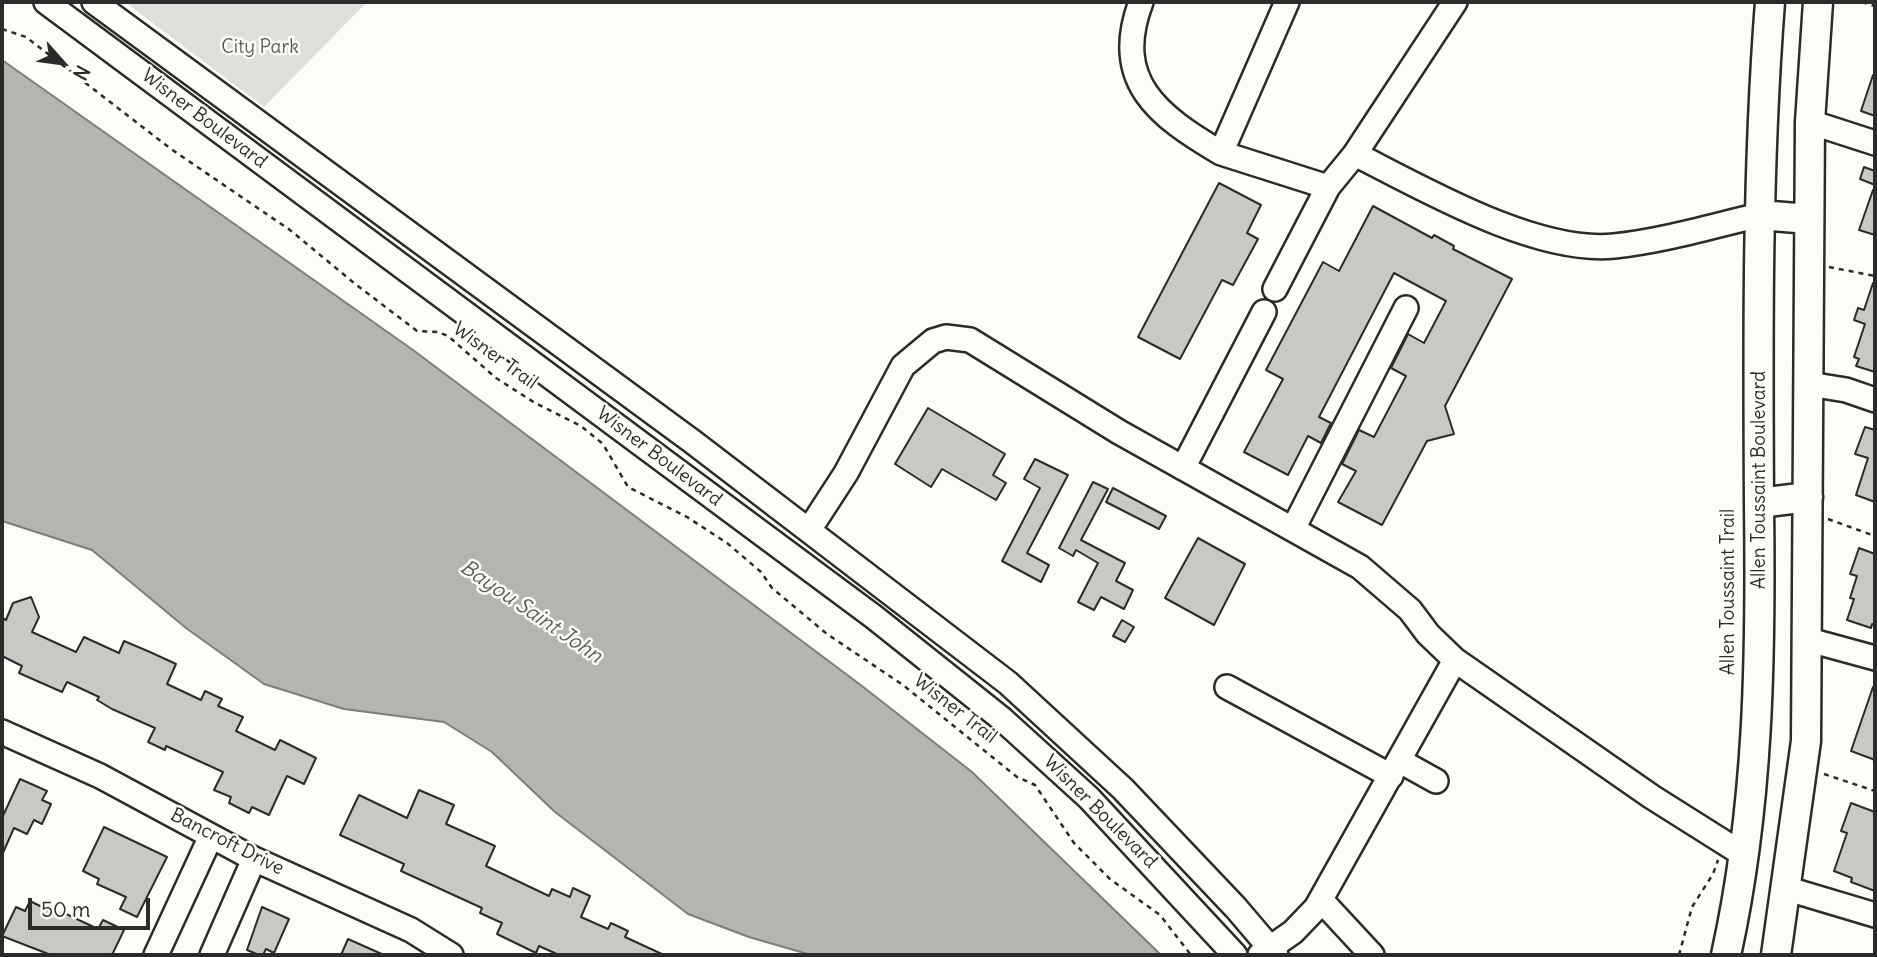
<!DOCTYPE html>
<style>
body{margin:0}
#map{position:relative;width:1877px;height:957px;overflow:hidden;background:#fdfcf7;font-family:Delius,sans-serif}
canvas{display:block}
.frame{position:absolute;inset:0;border:4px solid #2b2b2b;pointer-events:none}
.north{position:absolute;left:28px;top:28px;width:70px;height:70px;-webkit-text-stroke:5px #fdfcf7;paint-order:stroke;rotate:118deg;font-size:19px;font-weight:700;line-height:28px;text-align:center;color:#2b2b2b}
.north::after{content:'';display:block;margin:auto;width:24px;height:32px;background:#2b2b2b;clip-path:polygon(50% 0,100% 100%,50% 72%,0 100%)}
.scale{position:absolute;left:28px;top:898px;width:122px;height:32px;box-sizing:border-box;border:4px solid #2b2b2b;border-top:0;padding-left:9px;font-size:21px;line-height:24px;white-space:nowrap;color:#2b2b2b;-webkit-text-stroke:5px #fdfcf7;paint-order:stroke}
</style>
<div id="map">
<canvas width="1877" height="957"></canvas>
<div class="frame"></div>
<div class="north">N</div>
<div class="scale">50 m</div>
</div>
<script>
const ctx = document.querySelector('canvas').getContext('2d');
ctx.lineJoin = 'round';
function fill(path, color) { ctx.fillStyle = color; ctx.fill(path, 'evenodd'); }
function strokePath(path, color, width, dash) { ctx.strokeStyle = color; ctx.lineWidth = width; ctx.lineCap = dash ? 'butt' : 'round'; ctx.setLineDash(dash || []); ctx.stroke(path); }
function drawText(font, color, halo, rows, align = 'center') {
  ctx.font = font + ' Delius,sans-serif'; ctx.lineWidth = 5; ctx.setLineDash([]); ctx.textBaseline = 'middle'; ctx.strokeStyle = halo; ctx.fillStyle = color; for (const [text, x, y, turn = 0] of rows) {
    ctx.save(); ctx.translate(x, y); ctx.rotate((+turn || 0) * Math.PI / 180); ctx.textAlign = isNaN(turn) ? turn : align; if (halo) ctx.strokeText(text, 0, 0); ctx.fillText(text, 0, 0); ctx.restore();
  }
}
fill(new Path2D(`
 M125,2h242l-103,105z`), '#dfdeda');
const water = new Path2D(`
 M2,60l411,290 449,336 110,86 189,183h-350l-62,-18 -61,-23 -133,-102 -63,-60 -48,-30 -100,-13 -80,-25 -78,-56 -94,-78 -90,-29z`);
fill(water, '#b5b4b1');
strokePath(water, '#7e7d7b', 2);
const building = new Path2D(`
 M1873,75h2v41l-14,-5z
 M1864,167l11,4v14l-15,-6z
 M1219,183l42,22 -14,28 11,6 -25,46 -11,-5 -42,79 -42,-22z
 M1873,190h2v45l-16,-5z
 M1373,206l59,32 2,-3 20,11 -1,3 59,30 -67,127 9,28 -27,7 -45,84 -44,-23 18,-31 -14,-7 17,-34 15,7 32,-61 -15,-8 17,-34 16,9 22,-42 -52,-28 -75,144 12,6 -10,20 -13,-7 -20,39 -44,-23 39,-73 -17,-9 57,-108 16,9z
 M1873,283l2,1v88l-19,-6 3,-7 -5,-2 11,-33 -11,-4 4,-12 6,2z
 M928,408l77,46 -12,21 13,8 -10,17 -54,-31 -11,18 -36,-23z
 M1865,427l10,3v72l-19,-7 12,-37 -13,-4z
 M1035,459l33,16 -41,78 22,12 -8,17 -39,-21 38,-73 -16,-9z
 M1093,482l15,7 -27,51 44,23 -9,18 17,9 -9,19 -23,-12 -7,13 -16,-8 20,-39 -22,-13 -3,6 -14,-8z
 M1113,488l53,28 -7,13 -53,-27z
 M1198,538l47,26 -31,61 -49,-27z
 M1859,548l16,6v71l-3,-1 -1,4 -24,-8 7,-21 -4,-1 7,-22 -7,-2z
 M31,597l8,20 -7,15 44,20 8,-15 35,16 5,-12 26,11 26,12 -9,20 34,16 4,-9 17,8 -4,7 25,11 -7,14 39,19 5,-10 36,18 -12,26 -17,-8 -18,39 -17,-8 -3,6 -20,-10 2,-6 -17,-7 9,-18 -57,-26 -1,4 -17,-8 7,-14 -43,-19 -15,-9 2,-3 -32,-15 -5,10 -43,-19 3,-7 -20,-10v-38l4,2 7,-17z
 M1122,620l12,7 -9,15 -12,-6z
 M1873,687h2v73l-24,-9z
 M20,779l27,12 -5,9 9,4 -9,20 -8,-4 -7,14 -13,-6 -12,27v-37z
 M419,790l35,15 -8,19 49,22 -9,20 63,30 3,-7 18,8 3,-9 17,8 -9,21 27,12 3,-6 17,8 -3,6 39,18h-105l-20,-9 -3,7 -39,-19 5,-11 -22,-10 2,-5 -81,-37 3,-7 -64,-29 19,-40 48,23z
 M1851,803l24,9v79l-24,-9 1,-4 -18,-7 13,-38 -6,-2z
 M104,827l63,30 -30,60 -17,-8 6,-12 -29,-13 2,-5 -16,-8z
 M30,901l30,15 2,-4 36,17 5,-9 21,10 -12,25h-61l-49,-19 14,-29 9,4z
 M262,907l27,12 -15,34 -8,-4 -3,6h-4l-12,-5z
 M348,939l36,16h-43z`);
fill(building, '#c9c8c4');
strokePath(building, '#2b2b2b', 2);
const minor = new Path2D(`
 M46,2l828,615 128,102 87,79 146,157
 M94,2l599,440 315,241 115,106 113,119 40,47
 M1141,2c-30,79 17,114 80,151
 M1287,2l-66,151 107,34 27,-33c69,35 181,100 259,92 49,-5 98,-20 146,-31
 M1810,122l65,21
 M1355,154l100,-152
 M1275,289l53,-102
 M1809,384l37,6 29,10
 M1183,468l81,-156
 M1293,529l113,-221
 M809,530l37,-57 57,-107 30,-25 13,-4 24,3 149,92 241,135 50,43 18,24 27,26 -139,248 -23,24 -33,23
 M1809,640l66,18
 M1455,660l197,137 92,58
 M1227,687l164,89
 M2,732l98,44 154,83 157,71 40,25
 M1400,761l36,20
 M1788,889l87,26
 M1321,900l51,55
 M156,955l55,-119
 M212,955l42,-96`);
const major = new Path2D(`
 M1760,215l49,4
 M1759,503l49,-6
 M1726,955c33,-149 35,-299 33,-452 -1,-167 -2,-334 11,-501
 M1776,955l30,-214 4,-619 8,-120`);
strokePath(minor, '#2b2b2b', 28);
strokePath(major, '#2b2b2b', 33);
strokePath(new Path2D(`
 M1862,2l13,4
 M2,29l24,8 145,112 119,81 64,53 63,48 21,1 10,4 48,42 39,25 46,23 22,18 25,43 59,30 40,26 34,29 11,16 55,46 76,51 114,92 18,8 39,58 36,36 50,36 31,40
 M1829,267l46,9
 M1828,519l47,17
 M1824,774l51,17
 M1679,955l13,-48 21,-33 5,-14`), '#2b2b2b', 2.5, [5, 5]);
strokePath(minor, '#fdfcf7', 23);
strokePath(major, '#fdfcf7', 28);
drawText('19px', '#585857', '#fdfcf7', [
 ["City Park",260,48]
]);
drawText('19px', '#2b2b2b', '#fdfcf7', [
 ["Wisner Boulevard",204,119,37],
 ["Wisner Trail",495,356,36],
 ["Wisner Boulevard",659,457,37],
 ["Allen Toussaint Boulevard",1760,480,-90],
 ["Allen Toussaint Trail",1729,592,-90],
 ["Wisner Trail",955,709,38],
 ["Wisner Boulevard",1100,812,45],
 ["Bancroft Drive",227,842,27]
]);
drawText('italic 21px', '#5b5b5a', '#fdfcf7', [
 ["Bayou Saint John",531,612,34]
]);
</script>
